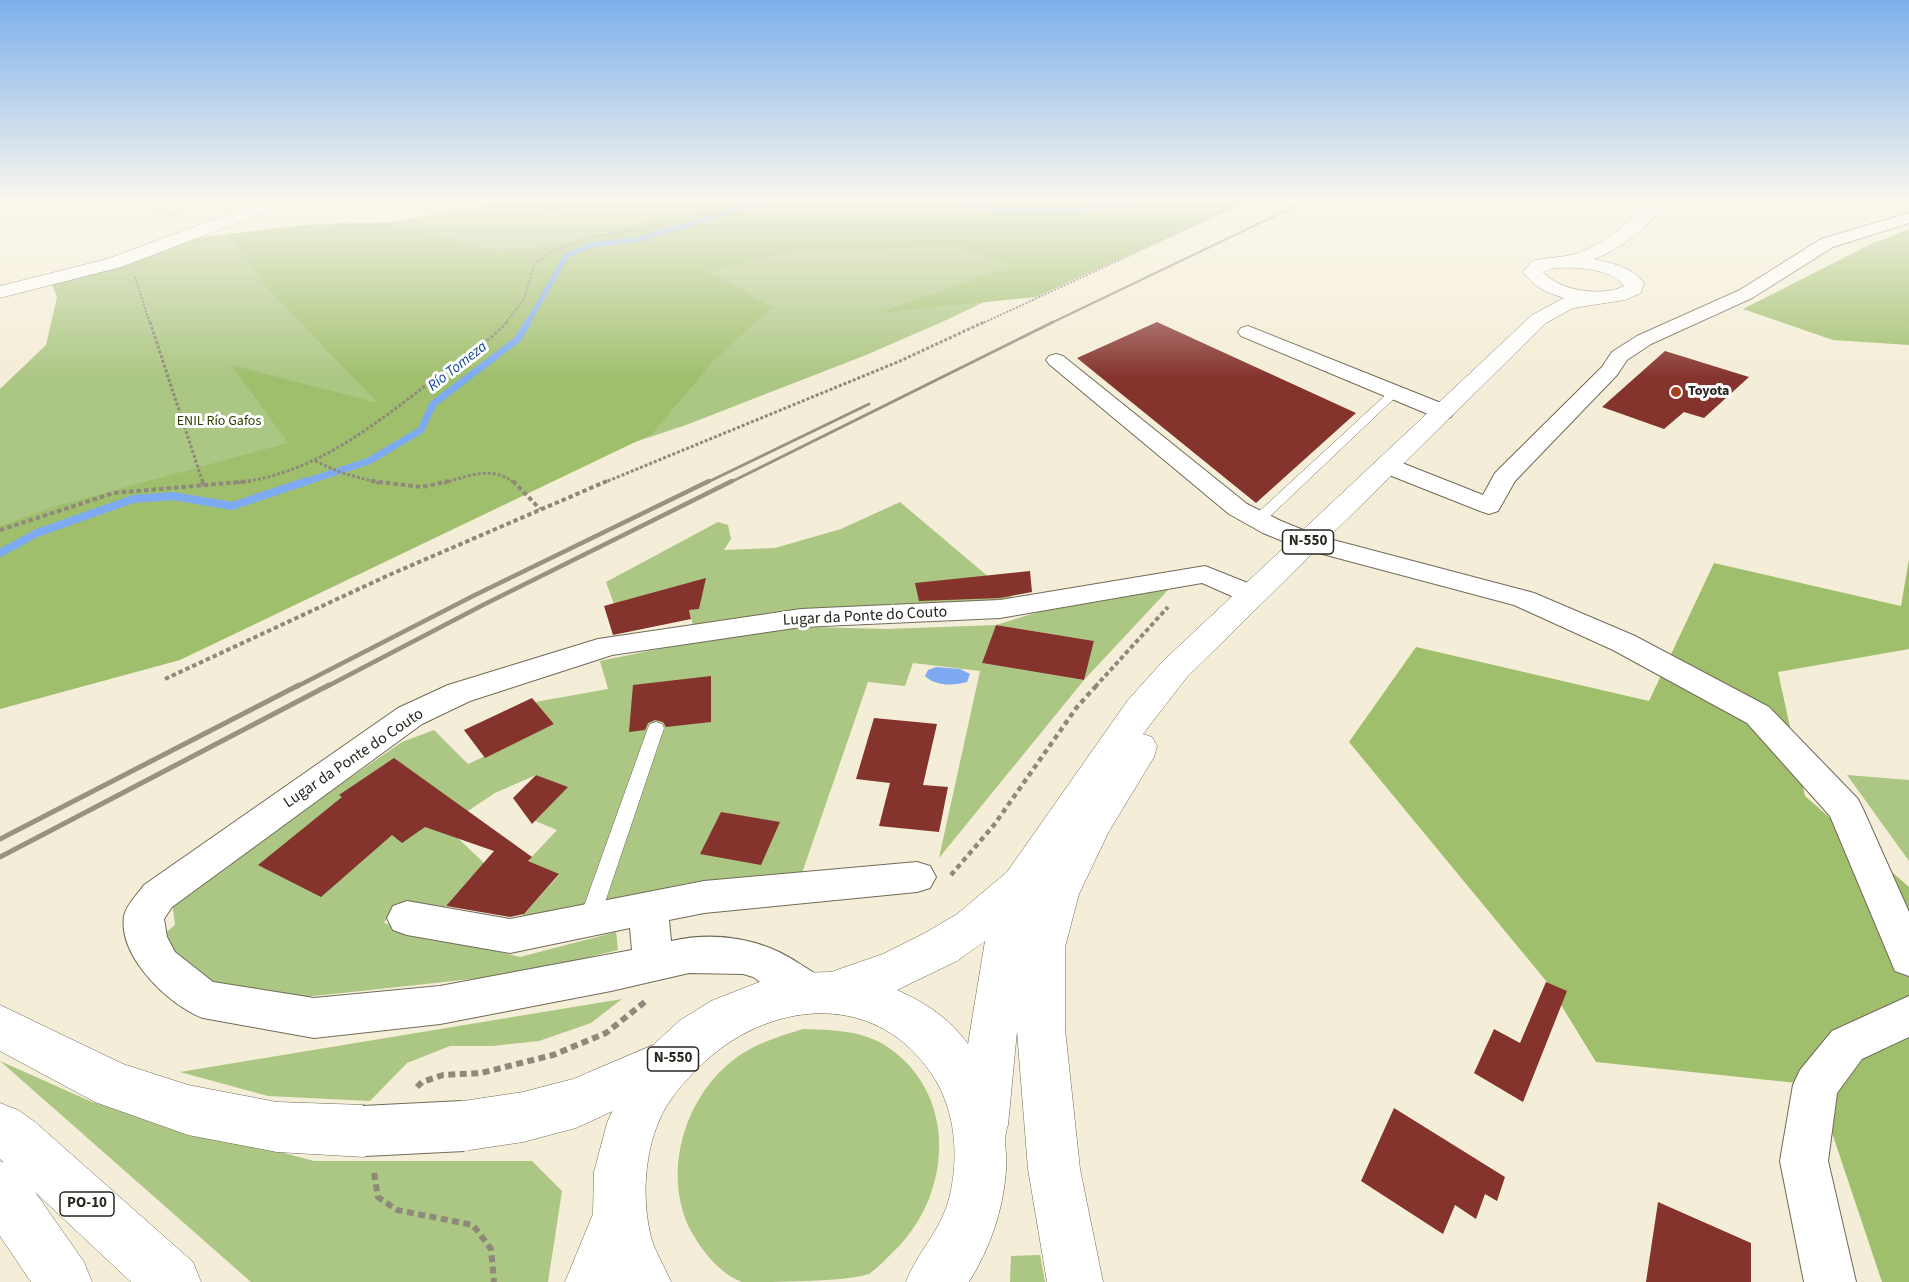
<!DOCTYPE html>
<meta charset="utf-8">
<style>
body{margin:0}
canvas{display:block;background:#f4edd7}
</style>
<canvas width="1909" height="1282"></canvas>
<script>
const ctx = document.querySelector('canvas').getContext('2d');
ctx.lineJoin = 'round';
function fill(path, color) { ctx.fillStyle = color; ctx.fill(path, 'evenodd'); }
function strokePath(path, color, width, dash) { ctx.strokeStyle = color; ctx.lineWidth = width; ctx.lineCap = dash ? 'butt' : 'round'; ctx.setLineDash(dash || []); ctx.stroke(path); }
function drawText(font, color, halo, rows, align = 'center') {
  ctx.font = font + ' "Source Sans 3",sans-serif'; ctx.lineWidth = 6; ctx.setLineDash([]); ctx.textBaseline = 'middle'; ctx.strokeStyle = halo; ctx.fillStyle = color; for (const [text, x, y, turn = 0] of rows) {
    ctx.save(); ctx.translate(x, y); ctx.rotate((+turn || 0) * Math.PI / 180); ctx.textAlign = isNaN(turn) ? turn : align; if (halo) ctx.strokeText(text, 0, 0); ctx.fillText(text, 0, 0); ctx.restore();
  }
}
fill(new Path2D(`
 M495,199h706l-259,123 -76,33 -180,70 -63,21 -623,257v-314l46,-44 11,-48 -5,-12 137,-46 117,-14 37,-2 16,5 136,-25z
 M900,502l117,99 -27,-1 -296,29 -5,-19 10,-1 5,-24 -90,19 -8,-22 112,-60 10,3 3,14 -7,11 51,-2 66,-19z
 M1169,589l-85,91 -145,178 41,-187 -67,-8 -8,23 -37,-4 -67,194 -113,7 -174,42 45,-50 -31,-14 29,-31 -22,-9 32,-34 -31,-12 -41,18 -50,33 39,37 -40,45h-50l-10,15 136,34 96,-25 2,18 -100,24 -213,23 -59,-1 -52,-23 -36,-34 17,-14 -3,-24 230,-159 32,-12 34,34 86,-40 -19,-22 73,-13 -8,-28 117,-24 93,-10 77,2 109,-4 42,-13zM996,625l98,16 -11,39 -101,-17z
 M1847,775l62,5v81z
 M622,999l-31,24 -52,18 -47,5h-42l-43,17 -37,38 -102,-5 -88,-24z
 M803,1029c27,1 56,1 80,15 78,48 70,156 6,212 -6,6 -13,13 -20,18 -26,8 -95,8 -127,8 -22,-8 -40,-31 -51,-51 -29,-56 -8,-131 41,-170 21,-17 45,-24 71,-32z
 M0,1061l92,41 222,59h218l30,30 -14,91h-297z
 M1040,1255l5,27h-35l1,-26z`), '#acc683');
fill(new Path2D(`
 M511,199h127l-85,12 -71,-9z
 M750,199h501l-215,98 -158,16 133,-47 -51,-19 -163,3 -89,22 65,35 -58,52 -63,75 -472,226 -180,49v-183l56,-20 232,-63 -57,-78 147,38 -110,-114 -40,-55 78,-9 81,-3 112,31 75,-10 133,-37z
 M1909,229v116l-76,-5 -90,-31 130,-66z
 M1909,559v90l-131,23 27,124 104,91v395h-27l-66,-197 -220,-23 -49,-80 -198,-240 67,-95 233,54 65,-138 187,43z`), '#a0bf6d');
fill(new Path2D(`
 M936,667l24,2 10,5 -3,8c-13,4 -32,4 -42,-6l3,-6z`), '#7daaf1');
strokePath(new Path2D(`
 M944,199l44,10 80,2 87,-12
 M1152,200l18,-1
 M527,324l39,-68 25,-11 49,-6 132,-40`), '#7daaf1', 5);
strokePath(new Path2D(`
 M302,483l67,-22 52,-31 12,-26 85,-65 10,-17`), '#7daaf1', 7);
strokePath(new Path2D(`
 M0,553l37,-20 96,-34 40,-3 59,10 75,-25`), '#7daaf1', 8);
fill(new Path2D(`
 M1157,322l199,91 -100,90 -179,-145z
 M1665,351l84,26 -45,41 -20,-6 -20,17 -62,-22z
 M1030,571l2,21 -32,6 -81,3 -4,-18z
 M706,578l-7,31 -10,1 2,9 -78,16 -9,-29z
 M996,625l98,16 -10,39 -102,-17z
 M711,676v46l-45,5 -3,-5 -8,-2 -7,3 -3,7 -16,2 4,-47z
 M532,698l22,26 -69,34 -21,-28z
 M874,718l63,6 -14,61 25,2 -9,45 -60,-6 11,-43 -34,-4z
 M394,758l138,99 -4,4 31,13 -35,40 -14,3 -64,-11 48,-55 -69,-24 -23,16 -10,-8 -71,62 -63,-32 84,-68 -3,-2z
 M536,775l32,12 -36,37 -19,-26z
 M721,812l59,10 -19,43 -61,-11z
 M1546,982l21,9 -44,111 -49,-29 20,-44 26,14z
 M1394,1108l111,69 -8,24 -12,-7 -9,25 -21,-14 -12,29 -82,-53z
 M1658,1202l93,41v39h-105z`), '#84332d');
const lane = new Path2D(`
 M1395,389l5,3 -1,2 -136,129h-10l-1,-3 1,-3 138,-127z
 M656,722l6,2 2,4 -65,192 -3,6 -7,2 -7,-2 -3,-6 69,-192 2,-4z`);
const street = new Path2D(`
 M477,199h17l-7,6 -5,2 -8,-5z
 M1909,213v10l-76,24 -81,51 -101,46 -24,16 -10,15 -102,106 -17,30 -9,3 -9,-3 -101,-40 -3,-5 3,-5 9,-2 9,2 86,34 12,-22 107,-106 10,-15 25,-16 103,-46 81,-51z
 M1248,326l203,81 3,5 -3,5 -8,2 -8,-2 -194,-81 -3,-4 3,-4z
 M1056,354l7,2 184,148 34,17 37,15 216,57 101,43 134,71 89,92 5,10 46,103v64l-14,-5 -65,-155 -83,-93 -134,-73 -99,-45 -214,-57 -37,-15 -34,-19 -180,-150 -3,-4 3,-4z
 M1205,566l58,23 4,6 -4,6 -10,3 -10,-3 -41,-18 -202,35 -199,9 -189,28 -142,46 -48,23 -250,183 -8,12 3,18 8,15 38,30 101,16 126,-12 192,-36 -2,-22 -120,25 -103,-18 -14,-5 -6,-12 6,-12 14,-5 103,18 194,-38 213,-19 13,4 6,11 -6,11 -13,4 -213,21 -35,7 2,21c45,-10 91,-3 129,23 14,9 22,12 29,28l-6,13 -15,6 -15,-6 -40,-28 -10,-3 -54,-1 -78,18 -171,33 -126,14 -111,-20c-34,-13 -85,-61 -79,-102 2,-11 14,-22 20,-31l254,-177 50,-23 150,-46 203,-30 199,-9z
 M1909,996v41l-47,22 -25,34 -9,68 28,121h-52l-24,-121 13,-76 7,-15 32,-39z`);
const secondary = new Path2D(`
 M270,199h22l-2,4 -169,64 -121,31v-12l107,-27z`);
const primary = new Path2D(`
 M0,1005l123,59 65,21 89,17 87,3 18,8 8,18 -8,18 -18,8 -87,-5 -89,-17 -93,-33 -95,-51z
 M665,1040l17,7 7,16 -7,16 -106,49 -53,14 -60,9 -18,-7 -8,-18 8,-18 18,-7 60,-9 50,-13z
 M0,1103l18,7 17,12 158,140 8,20h-70l-96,-90 49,70 8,20h-61l-31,-46v-75l4,2 -4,-4z`);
const highway = new Path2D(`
 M1652,199h17c-18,26 -46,49 -75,60 17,4 39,8 50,24l-3,10 -16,7 -52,8 -27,15 -359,354 -44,57 9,3 5,9 -3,11 -46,76 -29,61 -14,53v82l15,140 23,113h-56l-19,-113 -11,-138 -9,94c-6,14 0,31 -2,46 -3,40 -16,77 -37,111h-63c14,-36 37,-51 45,-92 8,-40 3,-84 -20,-117 -58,-85 -165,-72 -232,-6 -15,15 -32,34 -40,54 -15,35 -17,79 -8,116 4,15 14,30 20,45h-106l28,-68 1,-42 13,-49 18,-40 27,-37 27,-25 32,-20 51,-20 36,-8 33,-1 52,-18 42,-21 32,-19 50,-42 121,-172 35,-39 369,-346 32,-17c-17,-5 -30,-11 -41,-26l9,-11c12,-3 22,-3 33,-5 37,-6 61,-33 87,-57zM1553,268c23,-1 56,-1 71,18 -21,11 -65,5 -81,-14zM985,941l-17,103c-19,-26 -42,-41 -71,-54l60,-29z`);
strokePath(lane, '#716b58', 1);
strokePath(street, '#716b58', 2);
strokePath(secondary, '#716b58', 1);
strokePath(primary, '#716b58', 1);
strokePath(highway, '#716b58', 1);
strokePath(new Path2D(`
 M129,199l48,16
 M135,277l15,47
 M505,324l19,-25 11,-36 18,-12 38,-14 80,-13 81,-25
 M981,324l270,-125`), '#8e897a', 2, [2, 1.5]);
strokePath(new Path2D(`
 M150,322l53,161
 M315,461l27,12 37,10
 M233,483c82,-7 146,-62 209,-110 22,-17 46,-30 65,-51
 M444,483c23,-7 50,-18 70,0
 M603,483l297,-122 84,-39`), '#8e897a', 3, [3, 2]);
strokePath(new Path2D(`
 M202,481l2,5
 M371,481l51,6 27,-6
 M513,481l27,28
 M0,530l114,-37 137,-12
 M165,679l224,-104 218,-94
 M1095,687l73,-80`), '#8e897a', 4, [4.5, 3]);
strokePath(new Path2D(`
 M951,875l43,-50 83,-118 20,-22`), '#8e897a', 4.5, [5, 4]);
strokePath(new Path2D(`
 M417,1087l5,-5 21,-7 38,-2 72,-18 53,-22 40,-32
 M374,1173l4,24 19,13 76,15 18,24 3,33`), '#8e897a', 6, [7, 4.5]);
fill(lane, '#fff');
fill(street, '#fff');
fill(secondary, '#fff');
fill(primary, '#fff');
fill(highway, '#fff');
strokePath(new Path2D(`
 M1049,324l261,-125`), '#979383', 2);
strokePath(new Path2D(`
 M706,483l163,-79
 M729,483l324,-161`), '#979383', 3);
strokePath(new Path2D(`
 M296,687l177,-91 236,-115
 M326,687l157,-82 249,-124`), '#979383', 4.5);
strokePath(new Path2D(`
 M0,839l299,-154
 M0,857l329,-172`), '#979383', 5);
const primaryBridge = new Path2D(`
 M364,1131l99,-5`);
strokePath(primaryBridge, '#716b58', 52, []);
strokePath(primaryBridge, '#fff', 50);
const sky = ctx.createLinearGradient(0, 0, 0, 378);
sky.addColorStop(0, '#7db0ec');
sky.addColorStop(0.53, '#faf7ed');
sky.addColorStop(1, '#faf7ed00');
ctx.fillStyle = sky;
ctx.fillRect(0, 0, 1909, 378);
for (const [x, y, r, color] of [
 [1676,392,6,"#a84120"]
]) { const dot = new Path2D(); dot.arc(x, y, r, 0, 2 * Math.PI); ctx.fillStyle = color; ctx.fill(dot); strokePath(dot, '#fff', 2); }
drawText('bold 14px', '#28261e', '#fff', [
 ["Toyota",1688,392]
], 'left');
drawText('14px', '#2e4102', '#fff', [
 ["ENIL Río Gafos",219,422]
]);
drawText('italic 15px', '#0f4697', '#fff', [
 ["Río Tomeza",458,367,-38]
]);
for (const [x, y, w] of [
 [1308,542,51],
 [673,1059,51],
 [87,1204,54]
]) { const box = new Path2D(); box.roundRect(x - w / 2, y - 12, w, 24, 4.5); ctx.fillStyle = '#fff'; ctx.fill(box); strokePath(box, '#28261e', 1.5); }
drawText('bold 15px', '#28261e', null, [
 ["N-550",1308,542],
 ["N-550",673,1059],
 ["PO-10",87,1204]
]);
drawText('16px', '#28261e', '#fff', [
 ["Lugar da Ponte do Couto",865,617,-3],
 ["Lugar da Ponte do Couto",354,759,-34]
]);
</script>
